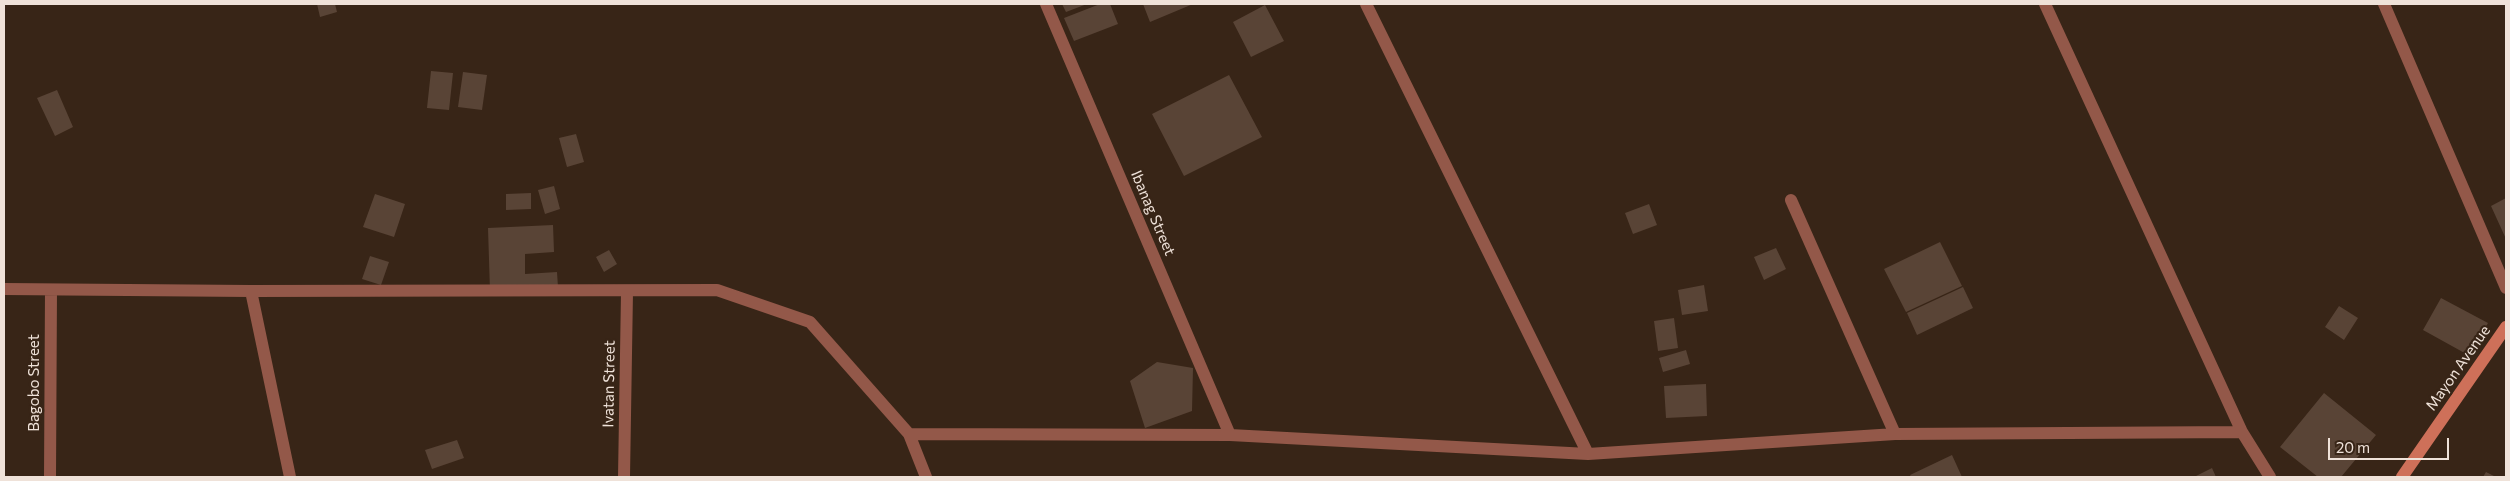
<!DOCTYPE html>
<style>
body{margin:0}
#map{position:relative;width:2510px;height:481px;overflow:hidden;background:#382517;font-family:Commissioner,sans-serif}
canvas{display:block}
.frame{position:absolute;inset:0;border:5px solid #efe2d9;pointer-events:none}
.scale{position:absolute;left:2328px;top:438px;width:121px;height:22px;box-sizing:border-box;border:2px solid #efe2d9;border-top:0;padding-left:6px;font-size:15px;line-height:18px;white-space:nowrap;color:#efe2d9;-webkit-text-stroke:4px #382517;paint-order:stroke}
</style>
<div id="map">
<canvas width="2510" height="481"></canvas>
<div class="frame"></div>
<div class="scale">20 m</div>
</div>
<script>
const ctx = document.querySelector('canvas').getContext('2d');
ctx.lineJoin = 'round';
function fill(path, color) { ctx.fillStyle = color; ctx.fill(path, 'evenodd'); }
function strokePath(path, color, width, dash) { ctx.strokeStyle = color; ctx.lineWidth = width; ctx.lineCap = dash ? 'butt' : 'round'; ctx.setLineDash(dash || []); ctx.stroke(path); }
function drawText(font, color, halo, rows, align = 'center') {
  ctx.font = font + ' Commissioner,sans-serif'; ctx.lineWidth = 4.5; ctx.setLineDash([]); ctx.textBaseline = 'middle'; ctx.strokeStyle = halo; ctx.fillStyle = color; for (const [text, x, y, turn = 0] of rows) {
    ctx.save(); ctx.translate(x, y); ctx.rotate((+turn || 0) * Math.PI / 180); ctx.textAlign = isNaN(turn) ? turn : align; if (halo) ctx.strokeText(text, 0, 0); ctx.fillText(text, 0, 0); ctx.restore();
  }
}
fill(new Path2D(`
 M317,4h18l2,8 -17,5z
 M1062,4h25l-21,8z
 M1100,4h10l8,20 -44,17 -10,-23z
 M1143,4h50l-43,18z
 M1265,5l19,36 -33,16 -18,-35z
 M431,71l22,2 -4,37 -22,-2z
 M463,72l24,3 -5,35 -24,-3z
 M1229,75l33,62 -78,39 -32,-62z
 M57,90l16,37 -18,9 -18,-38z
 M576,134l8,28 -17,5 -8,-29z
 M554,186l6,23 -15,5 -7,-24z
 M531,193v16l-25,1v-16z
 M375,194l30,10 -11,33 -31,-10z
 M2506,198v41l-15,-33z
 M1649,204l8,21 -24,9 -8,-21z
 M553,225l1,27 -29,2v20l32,-2 1,15 -68,4 -2,-63z
 M1940,242l22,44 -56,26 -22,-43z
 M1776,248l10,21 -22,11 -10,-23z
 M609,250l8,14 -13,8 -8,-15z
 M370,256l19,6 -8,23 -19,-6z
 M1704,285l4,26 -26,4 -4,-25z
 M1963,287l10,21 -56,27 -10,-22z
 M2441,298l47,25 -18,33 -47,-26z
 M2339,306l19,12 -14,22 -19,-13z
 M1674,318l4,30 -20,3 -4,-30z
 M1686,350l4,14 -27,8 -4,-14z
 M1157,362l36,6 -1,43 -47,17 -15,-47z
 M1706,384l1,32 -41,2 -2,-32z
 M2324,393l52,42 -35,42h-23l-38,-30z
 M457,440l7,18 -32,11 -7,-19z
 M1952,455l10,22h-51l-1,-2z
 M2212,468l4,9h-22z
 M2486,472l10,5h-13z`), '#594436');
strokePath(new Path2D(`
 M1046,4l184,431
 M1366,4l222,450
 M2045,4l197,428 28,45
 M2384,4l122,284
 M1791,200l104,234
 M4,289l247,2 466,-1 93,32 99,112 17,43
 M251,291l39,186
 M909,434l321,1 358,19 307,-20 347,-2
 M50,477l1,-187
 M624,477l3,-185`), '#935849', 12);
strokePath(new Path2D(`
 M2402,477l104,-150`), '#ce7059', 12);
drawText('15px', '#efe2d9', '#382517', [
 ["Ibanag Street",1153,213,67],
 ["Mayon Avenue",2458,368,-55],
 ["Bagobo Street",34,383,-90],
 ["Ivatan Street",609,384,-89]
]);
</script>
